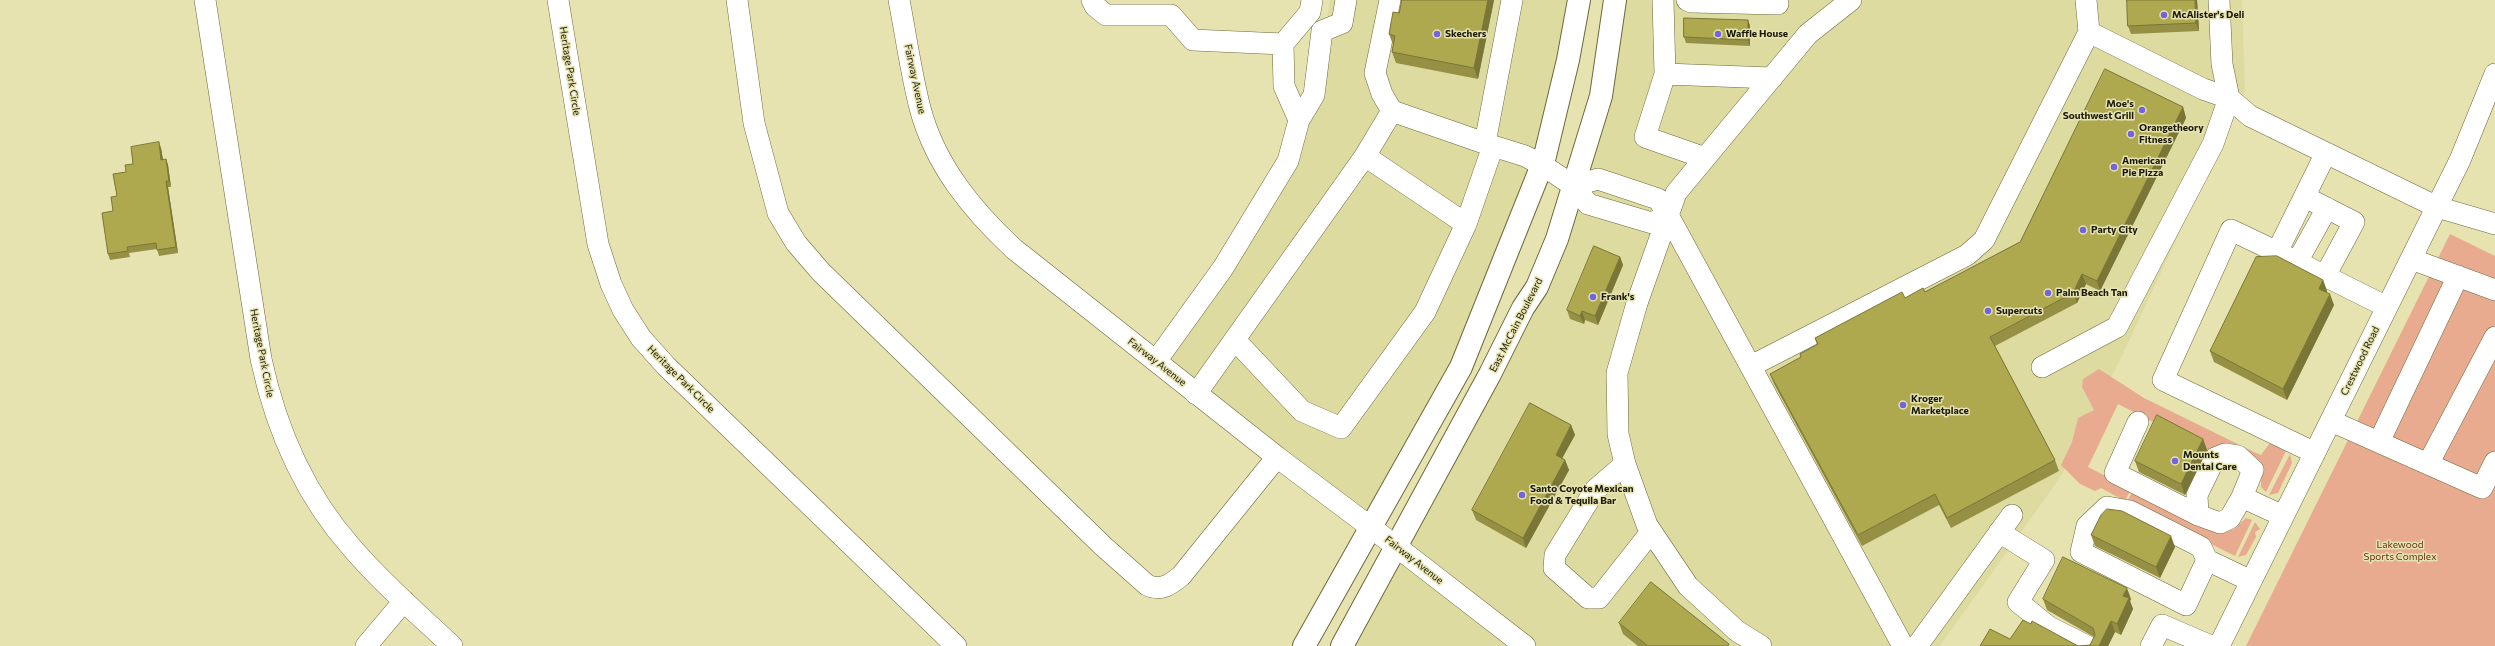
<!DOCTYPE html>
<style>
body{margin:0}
canvas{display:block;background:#e6e3b1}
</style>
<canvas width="2495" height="646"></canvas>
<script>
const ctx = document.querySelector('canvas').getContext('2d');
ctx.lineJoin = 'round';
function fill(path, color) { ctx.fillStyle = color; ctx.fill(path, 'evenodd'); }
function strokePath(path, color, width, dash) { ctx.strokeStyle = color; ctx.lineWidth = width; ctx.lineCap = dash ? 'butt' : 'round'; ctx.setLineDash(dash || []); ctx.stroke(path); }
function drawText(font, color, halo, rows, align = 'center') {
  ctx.font = font + ' Commissioner,sans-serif'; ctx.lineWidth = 3; ctx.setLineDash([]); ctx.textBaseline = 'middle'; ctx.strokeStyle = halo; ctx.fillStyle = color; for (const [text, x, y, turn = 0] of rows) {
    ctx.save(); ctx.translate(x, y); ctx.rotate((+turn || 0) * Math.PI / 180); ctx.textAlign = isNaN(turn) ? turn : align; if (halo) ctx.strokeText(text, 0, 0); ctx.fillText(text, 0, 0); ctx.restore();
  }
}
fill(new Path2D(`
 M1330,0h242l-4,60 -80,244 -117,223 -209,-160 149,-246z
 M1607,0h635l3,92 -123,264 -60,119 -122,171h-597l54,-99 175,-355z`), '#dedba1');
fill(new Path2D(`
 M2450,234l45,22v390h-249z
 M2099,369l45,29 112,55 5,2 9,-12 16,8 -20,41 -5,-5v-19l-51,-17 -92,-47 -30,63 43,22 -6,12 -24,-13 -6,3 -15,-7 -19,-19 11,-23 6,-24 16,-8 -12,-23 1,-8z
 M2290,454l2,9 -14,30 -9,2z
 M2133,490l91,42 10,-3 12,-11 6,2 -17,36 -108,-54z
 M2255,522l5,7 -5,3 1,5 -10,18 -8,2z`), '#e9ab8f');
const minor = new Path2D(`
 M205,0l56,359c15,70 43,135 91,189 30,35 66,66 100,98
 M558,0l40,244 13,40 12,26 18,28 25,28 290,280
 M737,0l17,123 24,90 18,30 25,29 282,274 44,39c14,7 24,-1 34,-9l96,-119
 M899,0c7,36 12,73 21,108 15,57 52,102 94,141l263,208 120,90 128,99
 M1092,0l3,6 11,9h65l22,25 90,4 27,-32 2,-12
 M1390,0l-15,73 7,21 10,17
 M1663,0l2,74 -20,63 60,21
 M1687,0l4,2 87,2
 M2219,0l3,64 7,34 21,18 187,91 58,17
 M1283,44l1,42 15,34
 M1665,74l107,4
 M1485,143l27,-143
 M1493,146l32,10 17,9 32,21 14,18 64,19 16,-8 -10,-16 -60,-20 -24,7
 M2305,197l49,25 -29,54
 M1668,215l235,431
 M2277,252l110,55
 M2411,259l84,31
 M2297,262l30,-54
 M1235,340l67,71 39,17 84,-116 41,-88
 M1156,361l67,-93 65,-107 11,-41 15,-25 8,-64 20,-8 4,-23
 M1751,366l216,-111 17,-15 105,-208
 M2042,367l75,-40 96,-183 16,-46 -26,-9 -114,-57 -3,-32
 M1196,394l169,-238 101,68 27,-78 -101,-35 -27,45
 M2331,421l151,67 13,-26
 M2138,422l-23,51 83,42 22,8 10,-5 12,-21 41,19
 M2379,442l79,-166
 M2315,453l-152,-73 68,-150 46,22 49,-99
 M1625,464l-30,26 -40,65 -1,13 34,30h11l52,-66
 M2428,464l67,-127
 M2198,515l-1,-20 18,-37 10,-4 13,2 15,14 -11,27
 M1999,532l45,28 -26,42 31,25 38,19
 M2207,560l-6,-13 -71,-36 -23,-4 -20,19 -6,26 105,53 21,-45 44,21
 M366,646l38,-45
 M1761,646l-24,-15 -49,-45 -41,-61 -22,-61 -7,-30 -1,-61 20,-70 39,-110 132,-159 43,-34
 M1917,646l95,-131
 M2151,646l11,-21 49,21
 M2219,646l241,-486 35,-86`);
const major = new Path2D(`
 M1304,646l157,-279 83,-207 24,-100 11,-60
 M1342,646l148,-272 33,-66 14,-21 20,-48 44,-143 14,-96`);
strokePath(minor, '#6c693b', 22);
strokePath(major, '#6c693b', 24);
strokePath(minor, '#fff', 21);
strokePath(major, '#fff', 22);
fill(new Path2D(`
 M1402,0h92l-16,79 -82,-16 -4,-11 1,-7 -4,-11 10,-21z
 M2127,0h70l2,31 -68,3 -3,-8z
 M1748,20l2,6v20l-64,-3 -2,-6z
 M2183,107l3,11 -86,173 -14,-7 -9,19 -82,43 60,114 4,11 -108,57 -12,-23 -77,41 -88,-162 -4,-10 31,-16 -1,-4 17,-9 -2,-7 90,-40 20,-6 95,-50z
 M161,148l2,12 3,-1 2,6 3,22h-3l10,66 -19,3 -2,-7 -28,4 1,4 -20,3 -2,-6 5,-43 4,-15 9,-24 7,-8z
 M1620,257l3,8 -25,60 -13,-5 -1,4 -14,-5 -3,-9z
 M2323,280l4,11 -1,1 8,13 -47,95 -73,-38 -4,-11z
 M1571,425l4,10 -13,23 3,2 4,10 -43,78 -50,-28 -4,-10z
 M2203,439l4,11 -22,45 -46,-23 -4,-11z
 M2091,535l84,12 -15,31 -65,-32z
 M2043,599h88l-1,2 3,8 -12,26 -6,-3 -7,14h-128l30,-7 21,-15 47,22 12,-1 4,-8 -47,-27z
 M1619,623l111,23h-92l-15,-12z`), '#969044');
fill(new Path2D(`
 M1488,0h6l-16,79 -4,-11z
 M2195,0h2l2,31 -3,-8z
 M1748,20l2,6v20l-2,-6z
 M2183,107l3,11 -86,173 -3,-10z
 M159,142l2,6 3,18 -3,-6z
 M166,159l2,6 3,22 -2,-6z
 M166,181l2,6 10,66 -2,-6z
 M1620,257l3,8 -25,60 -3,-9z
 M2082,274l4,10 -9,19 -4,-10z
 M2323,280l4,11 -4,9 -4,-11z
 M2330,294l4,11 -47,95 -4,-11z
 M1582,311l3,9 -1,4 -4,-8z
 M1571,425l4,10 -16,29 -3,-9z
 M2203,439l4,11 -22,45 -4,-11z
 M1565,460l4,10 -43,78 -3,-10z
 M2171,536l4,11 -15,31 -4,-11z
 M2127,588l4,11 -1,2 3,8 -12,26 -4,-11 6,-28z
 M2111,621l4,11 -7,14h-9z`), '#7a7637');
const building = new Path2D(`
 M1402,0h86l-14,68 -82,-16 3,-16 -6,-2 4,-22 6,1z
 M2127,0h68l1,23 -68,3z
 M1684,18l64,2v20l-64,-3z
 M2105,69l78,38 -86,174 -15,-7 -9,19 -83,44 65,123 -108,58 -12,-24 -77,41 -88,-161 31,-17 -1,-3 18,-10 -3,-6 87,-46 3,6 18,-10 2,4 95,-50z
 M159,142l2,18 5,-1 3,22h-3l10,66 -19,3 -1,-7 -29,4 1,4 -20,3 -6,-41 11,-2 -2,-14 6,-1 -4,-22 13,-2 -1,-7 8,-1 -2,-17z
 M1594,246l26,11 -25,59 -13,-5 -2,5 -13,-6z
 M2277,256l46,24 -4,9 11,5 -47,95 -73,-38 46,-94z
 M1530,403l41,22 -15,30 9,5 -42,78 -51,-28z
 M2157,415l46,24 -22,45 -46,-23z
 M2107,509l15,2 49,25 -15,31 -65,-32 10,-20z
 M2063,557l64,31 -4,8 6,2 -12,26 -6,-3 -12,25h-119l10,-17 20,10 13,-19 8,4 1,-3 46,25 12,-1 5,-10 -2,-7 -50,-29z
 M1651,582l78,62 -1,2h-80l-29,-23z`);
fill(building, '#aea84f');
strokePath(building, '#7a7637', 1);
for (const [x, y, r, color] of [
 [2164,15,4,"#7363de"],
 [1437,34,4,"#7363de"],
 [1718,34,4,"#7363de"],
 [2142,110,4,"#7363de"],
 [2131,134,4,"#7363de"],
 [2114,167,4,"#7363de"],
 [2083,230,4,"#7363de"],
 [2048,293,4,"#7363de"],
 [1593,297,4,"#7363de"],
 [1988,311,4,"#7363de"],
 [1903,405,4,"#7363de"],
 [2175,461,4,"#7363de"],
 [1522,495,4,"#7363de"]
]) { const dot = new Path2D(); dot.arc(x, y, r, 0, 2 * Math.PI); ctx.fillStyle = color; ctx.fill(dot); strokePath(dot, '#e6e3b1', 1.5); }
drawText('bold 10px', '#191805', '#e6e3b1', [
 ["McAlister's Deli",2172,15],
 ["Skechers",1445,34],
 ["Waffle House",1726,34],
 ["Moe's",2134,104,"right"],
 ["Southwest Grill",2134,116,"right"],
 ["Orangetheory",2139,128],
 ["Fitness",2139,140],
 ["American",2122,161],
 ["Pie Pizza",2122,173],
 ["Party City",2091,230],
 ["Palm Beach Tan",2056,293],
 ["Frank's",1601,297],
 ["Supercuts",1996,311],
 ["Kroger",1911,399],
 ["Marketplace",1911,411],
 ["Mounts",2183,455],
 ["Dental Care",2183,467],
 ["Santo Coyote Mexican",1530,489],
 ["Food & Tequila Bar",1530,501]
], 'left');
drawText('10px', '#191805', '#e6e3b1', [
 ["Heritage Park Circle",570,71,81],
 ["Fairway Avenue",915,79,78],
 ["East McCain Boulevard",1516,325,-63],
 ["Heritage Park Circle",262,353,79],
 ["Crestwood Road",2360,361,-64],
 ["Fairway Avenue",1157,362,38],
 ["Heritage Park Circle",681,379,45],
 ["Fairway Avenue",1414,560,38]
]);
drawText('10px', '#653116', '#e6e3b1', [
 ["Lakewood",2400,545],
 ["Sports Complex",2400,557]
]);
</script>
